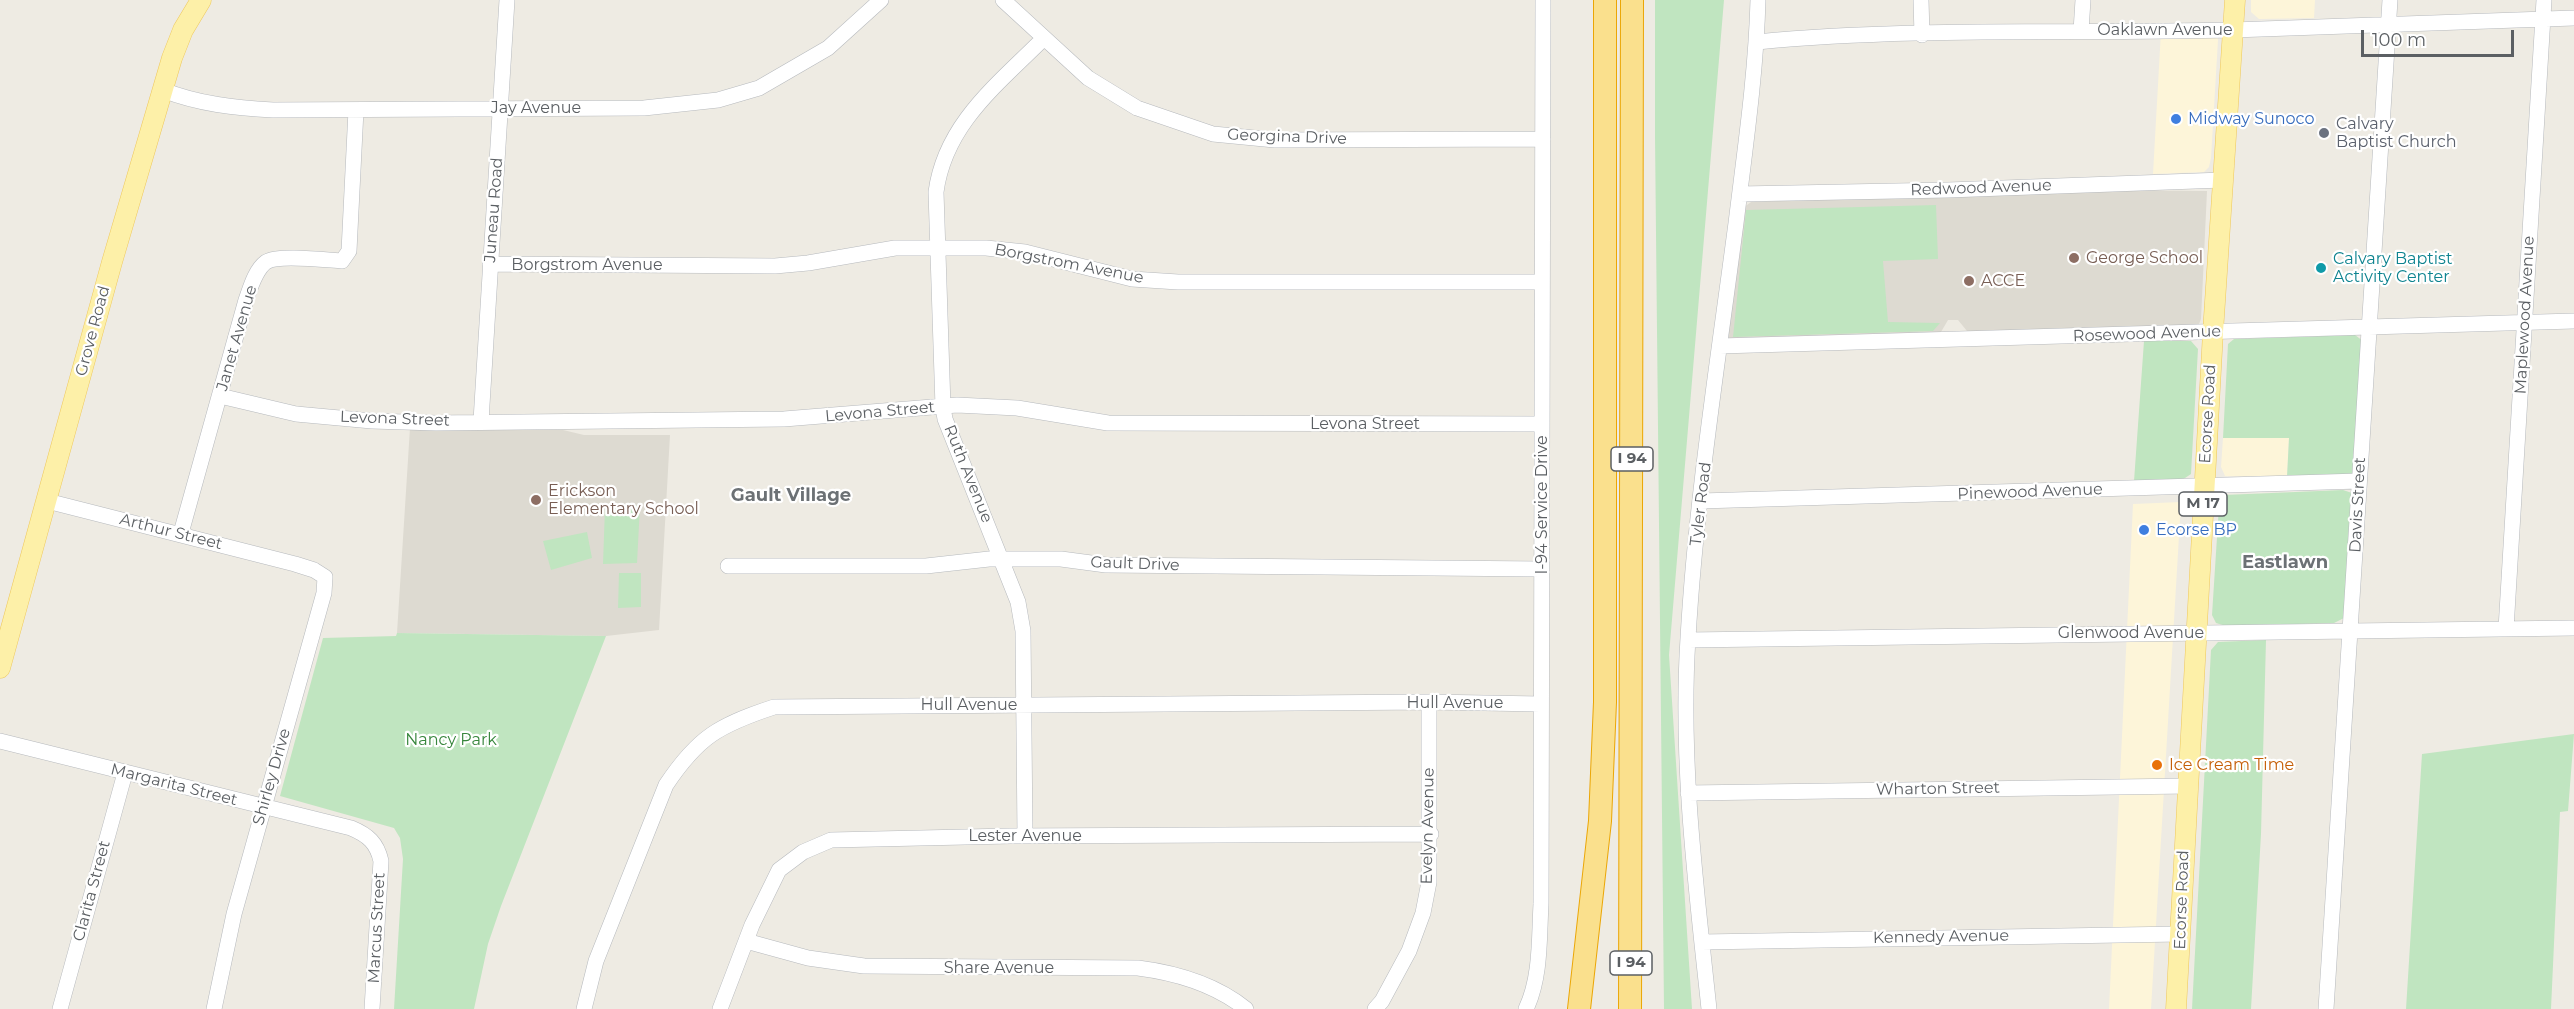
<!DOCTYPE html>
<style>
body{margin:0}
#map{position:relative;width:2574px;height:1009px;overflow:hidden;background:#eeebe3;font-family:Montserrat,sans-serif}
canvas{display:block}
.scale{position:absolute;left:2361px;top:30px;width:153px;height:27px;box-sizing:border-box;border:3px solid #5b5f63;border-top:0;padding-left:8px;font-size:18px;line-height:21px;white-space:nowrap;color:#5b5f63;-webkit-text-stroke:4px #fff;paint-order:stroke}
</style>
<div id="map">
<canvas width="2574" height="1009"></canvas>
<div class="scale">100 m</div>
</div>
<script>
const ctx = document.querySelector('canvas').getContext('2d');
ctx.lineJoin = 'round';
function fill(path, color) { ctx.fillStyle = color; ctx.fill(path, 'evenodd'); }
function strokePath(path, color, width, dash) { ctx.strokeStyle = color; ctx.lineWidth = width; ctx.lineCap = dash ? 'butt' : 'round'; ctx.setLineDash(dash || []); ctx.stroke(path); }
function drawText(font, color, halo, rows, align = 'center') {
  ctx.font = font + ' Montserrat,sans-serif'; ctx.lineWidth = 4.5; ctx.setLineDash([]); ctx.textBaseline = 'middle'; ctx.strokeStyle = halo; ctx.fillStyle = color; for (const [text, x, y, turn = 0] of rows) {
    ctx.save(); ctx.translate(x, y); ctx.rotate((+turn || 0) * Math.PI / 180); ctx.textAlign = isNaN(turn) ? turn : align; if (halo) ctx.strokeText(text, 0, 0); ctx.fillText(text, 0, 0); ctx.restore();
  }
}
fill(new Path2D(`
 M2251,0h64l-1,18 -55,1 -8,-7z
 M2161,31l56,5 1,4 -7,118 -2,9 -5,5 -51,2z
 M2223,438h66l-2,39 -62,-1 -4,-9z
 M2181,502l-30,507h-42l24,-505z`), '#fdf5d9');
fill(new Path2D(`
 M2084,190l123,1 -6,128 -2,5 -7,3 -215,6 -10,-2 -9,-11h-10l-7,12 -8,2 -204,5 -1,-9 15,-122 8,-6z
 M410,428l153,2 21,5h86l-11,195 -53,6 -209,-3z`), '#dddad1');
fill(new Path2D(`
 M1655,0h69l-55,655 23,354h-28l-9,-872z
 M1936,205l2,54 -55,2 5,61 52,1 -7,8 -200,6 13,-127z
 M2355,335l8,6 -11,133 -65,3 2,-39h-66l5,-94 6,-5z
 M2144,341h47l7,8 -7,125 -9,6 -48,1z
 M2343,490l9,3 -8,125 -10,5 -108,3 -10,-3 -4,-8 7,-109 5,-11z
 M609,503l31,3 -3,57 -34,1 2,-57h3z
 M587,532l5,26 -41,12 -8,-29z
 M619,573h22v34l-23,1z
 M397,633l209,3 -105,270 -13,38 -14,65h-80l9,-150 -3,-21 -6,-10 -114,-32 43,-158 73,-2z
 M2266,640l-5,194 -10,175h-59l19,-359 7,-8z
 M2574,734l-6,77 -8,1 -9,197h-145l16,-255z`), '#c0e5c0');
const minor = new Path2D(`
 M1003,0l85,78 49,30 76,26 62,6 268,-1
 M1921,0l1,35
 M2081,31l2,-31
 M1757,42c158,-15 318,-8 476,-12 114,-3 227,-9 341,-12
 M163,90c35,14 73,18 110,20l371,-2 74,-8 41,-12 69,-40 53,-48
 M1740,194l208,-4 275,-10
 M490,264l285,2 33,-3 87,-15h91l39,4 107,27 46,3h364
 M1720,346l854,-25
 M220,396l76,18 76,7 64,2 348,-4 173,-14 60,3 91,15 434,1
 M481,421l26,-421
 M47,501l248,63 19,6 11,7 -1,16 -90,321 -20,95
 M1701,501l658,-20
 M181,533l65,-233c4,-11 9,-30 20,-38 12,-8 60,-2 76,-1l7,-10 7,-141
 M728,566h198l63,-7h72l45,6 435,4
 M2506,629l38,-629
 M1688,640l886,-12
 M0,741l351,87c17,7 26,15 30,33l-9,148
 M1688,793l500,-7
 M1025,836l-2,-205 -5,-29 -73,-183 -2,-12 -7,-215c9,-68 62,-108 108,-154
 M746,941l62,17 56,8 274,2c39,5 77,16 108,41
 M1702,942l478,-8
 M60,1009l65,-236
 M584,1009l12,-48 70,-176c32,-48 53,-60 108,-78l655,-5 111,2
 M720,1009l32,-84 27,-55 24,-18 28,-12 179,-4 421,-2
 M1375,1009l7,-8 27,-50 14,-38 6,-31v-180
 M1526,1009c15,-32 13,-70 15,-105l2,-904
 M1709,1009c-13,-123 -29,-247 -21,-371 8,-139 30,-277 48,-415 9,-74 20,-149 22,-223
 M2326,1009l64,-1009`);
const major = new Path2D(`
 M0,668l112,-406 60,-204 11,-28 18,-30
 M2176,1009l37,-677 22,-332`);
const highway = new Path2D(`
 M1579,1009l21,-188 5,-119v-702
 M1630,1009l2,-1009`);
strokePath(minor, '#b6b9bd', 16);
strokePath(major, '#eec75b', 21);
strokePath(highway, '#eba605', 24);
strokePath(minor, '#fff', 15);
strokePath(major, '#fdf0a8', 20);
strokePath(highway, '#fae08d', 22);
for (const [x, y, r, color] of [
 [2176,119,6,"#3f7fe0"],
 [2324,133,6,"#6b7280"],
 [2074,258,6,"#8d6e63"],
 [2321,268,6,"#0f9aa8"],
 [1969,281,6,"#8d6e63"],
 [536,500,6,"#8d6e63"],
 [2144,530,6,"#3f7fe0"],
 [2157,765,6,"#e8710a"]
]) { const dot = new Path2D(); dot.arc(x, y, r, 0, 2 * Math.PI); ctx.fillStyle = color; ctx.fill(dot); strokePath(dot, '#fff', 2); }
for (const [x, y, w] of [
 [1632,459,42],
 [2203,504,48],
 [1631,963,42]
]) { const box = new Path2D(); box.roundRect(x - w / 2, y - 12, w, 24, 4.5); ctx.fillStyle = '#fff'; ctx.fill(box); strokePath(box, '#5b5f63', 1.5); }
drawText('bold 15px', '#5b5f63', null, [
 ["I 94",1632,459],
 ["M 17",2203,504],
 ["I 94",1631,963]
]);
drawText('16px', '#5b5f63', '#fff', [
 ["Oaklawn Avenue",2165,30],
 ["Jay Avenue",536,108],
 ["Georgina Drive",1287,137,2],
 ["Redwood Avenue",1981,188,-2],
 ["Juneau Road",494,210,-86],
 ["Borgstrom Avenue",1069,264,11],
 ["Borgstrom Avenue",587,265],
 ["Maplewood Avenue",2525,315,-87],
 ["Grove Road",93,331,-75],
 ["Rosewood Avenue",2147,334,-2],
 ["Janet Avenue",237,338,-74],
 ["Levona Street",880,412,-5],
 ["Ecorse Road",2208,414,-87],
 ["Levona Street",395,419,2],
 ["Levona Street",1365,424],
 ["Ruth Avenue",968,474,68],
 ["Pinewood Avenue",2030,492,-2],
 ["Tyler Road",1701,504,-83],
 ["I-94 Service Drive",1542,505,-90],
 ["Davis Street",2358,505,-87],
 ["Arthur Street",171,532,14],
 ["Gault Drive",1135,564,2],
 ["Glenwood Avenue",2131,633],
 ["Hull Avenue",1455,703],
 ["Hull Avenue",969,705],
 ["Shirley Drive",272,777,-74],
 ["Margarita Street",174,785,14],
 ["Wharton Street",1938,789,-1],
 ["Evelyn Avenue",1428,826,-89],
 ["Lester Avenue",1025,836],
 ["Clarita Street",92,891,-75],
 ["Ecorse Road",2182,900,-88],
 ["Marcus Street",377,928,-87],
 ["Kennedy Avenue",1941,937,-1],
 ["Share Avenue",999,968]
]);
drawText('16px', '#366cbe', '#fff', [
 ["Midway Sunoco",2188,119],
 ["Ecorse BP",2156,530]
], 'left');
drawText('16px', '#5b616d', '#fff', [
 ["Calvary",2336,124],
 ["Baptist Church",2336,142]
], 'left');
drawText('16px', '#785e54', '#fff', [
 ["George School",2086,258],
 ["ACCE",1981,281],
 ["Erickson",548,491],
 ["Elementary School",548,509]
], 'left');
drawText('16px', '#0d838f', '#fff', [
 ["Calvary Baptist",2333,259],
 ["Activity Center",2333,277]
], 'left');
drawText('16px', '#37863c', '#fff', [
 ["Nancy Park",451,740]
]);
drawText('16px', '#c56008', '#fff', [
 ["Ice Cream Time",2169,765]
], 'left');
drawText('bold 18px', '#6c7175', '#fff', [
 ["Gault Village",791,496],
 ["Eastlawn",2285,563]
]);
</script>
